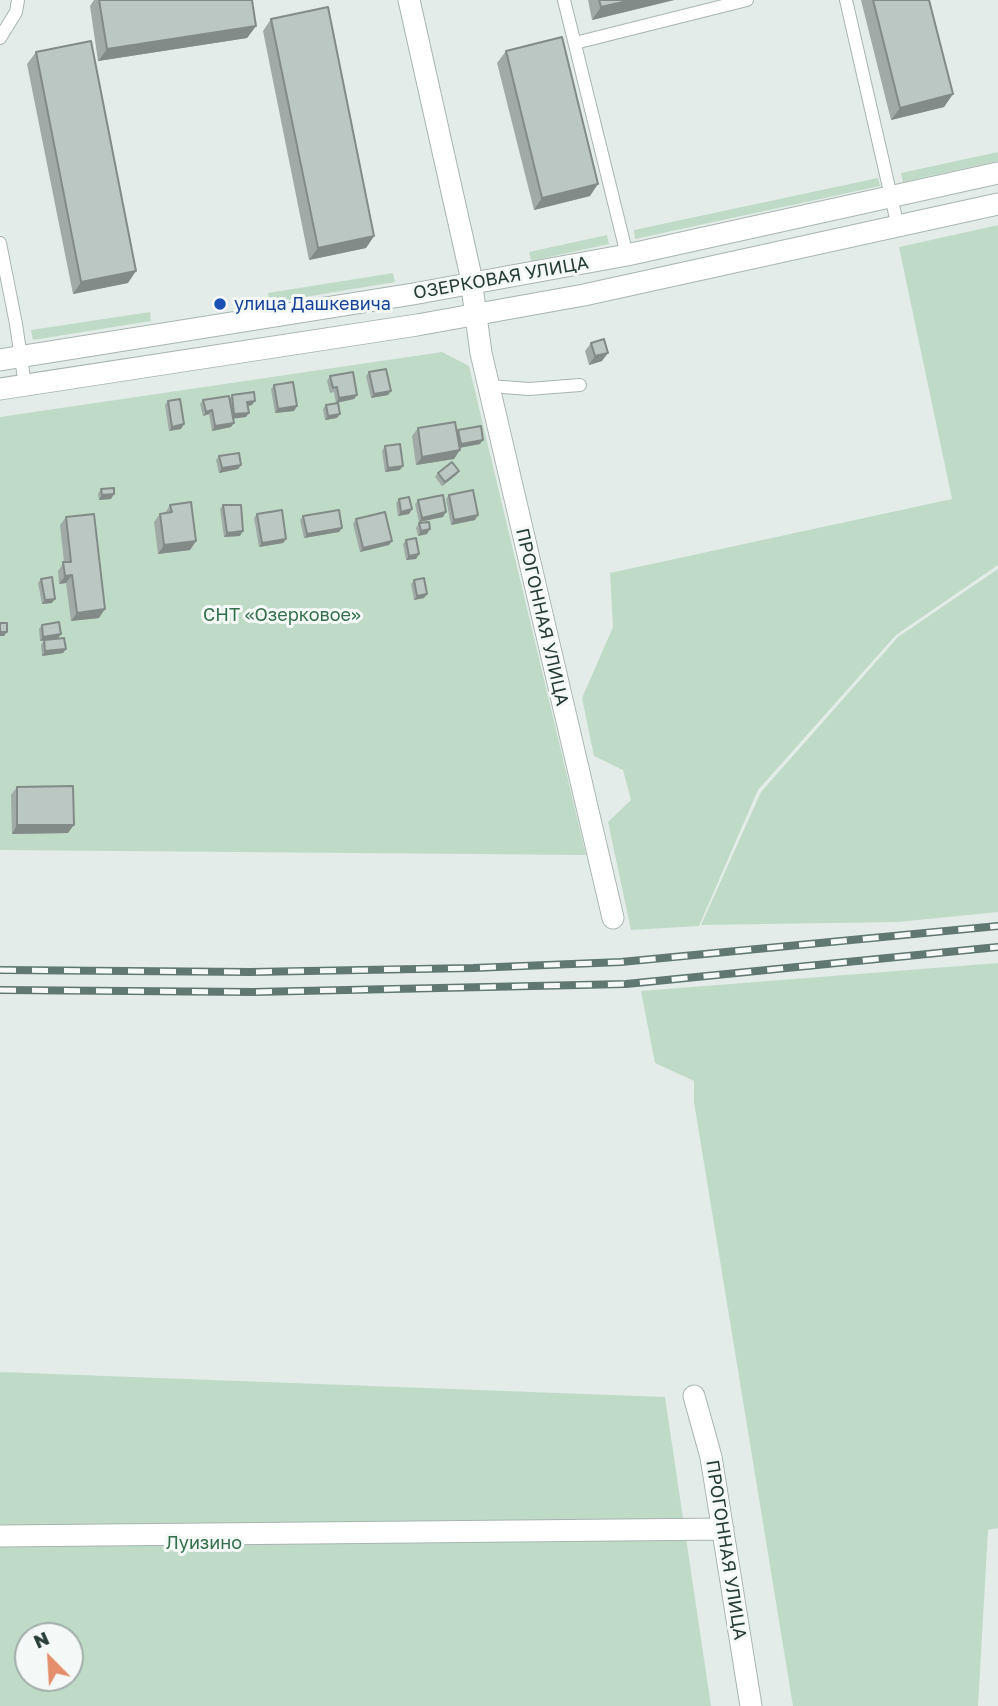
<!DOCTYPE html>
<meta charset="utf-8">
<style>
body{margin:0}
#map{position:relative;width:998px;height:1706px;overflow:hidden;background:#e4ece9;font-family:"Golos Text",sans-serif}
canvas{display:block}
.north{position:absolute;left:14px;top:1622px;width:70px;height:70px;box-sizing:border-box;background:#f4f9f7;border:2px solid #a1adaa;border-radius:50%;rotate:336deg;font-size:19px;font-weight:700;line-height:28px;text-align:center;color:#253c37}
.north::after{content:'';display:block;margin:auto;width:24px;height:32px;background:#e48e6b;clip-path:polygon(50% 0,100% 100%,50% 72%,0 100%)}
</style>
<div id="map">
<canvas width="998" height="1706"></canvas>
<div class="north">N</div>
</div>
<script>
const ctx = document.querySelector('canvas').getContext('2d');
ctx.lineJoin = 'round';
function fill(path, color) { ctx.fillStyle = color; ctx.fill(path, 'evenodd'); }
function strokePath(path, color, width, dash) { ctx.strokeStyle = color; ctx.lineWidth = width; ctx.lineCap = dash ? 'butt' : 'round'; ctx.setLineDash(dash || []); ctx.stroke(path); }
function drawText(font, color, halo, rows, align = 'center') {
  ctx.font = font + ' "Golos Text",sans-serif'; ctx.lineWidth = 6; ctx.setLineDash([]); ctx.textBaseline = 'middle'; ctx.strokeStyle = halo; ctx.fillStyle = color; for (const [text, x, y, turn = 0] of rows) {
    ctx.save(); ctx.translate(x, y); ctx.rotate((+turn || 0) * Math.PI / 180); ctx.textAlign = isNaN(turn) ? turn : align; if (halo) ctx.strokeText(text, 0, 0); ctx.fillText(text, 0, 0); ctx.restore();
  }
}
fill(new Path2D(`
 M998,152v9l-95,21 -2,-9z
 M878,178l2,8 -245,53 -1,-9z
 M998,225v340l-102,70 -138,155 -59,136 -68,4 -23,-108 23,-22 -8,-30 -29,-14 -12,-58 31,-71 -3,-54 342,-74 -53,-252z
 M607,235l2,9 -78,17 -2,-9z
 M393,273l2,9 -126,21 -1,-10z
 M150,312l1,9 -118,19 -2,-10z
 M442,352l27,14 117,489 -586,-5v-433z
 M998,569v343l-100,10 -197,3 60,-133 137,-155z
 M998,963v565l-10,2 -10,176h-185l-99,-604v-21l-39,-18 -14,-72z
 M0,1372l665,25 46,309h-711zM28,1636h42v42h-42z`), '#bfdbc8');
const service = new Path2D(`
 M564,0l63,255
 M846,0l52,227
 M0,38l16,-26 2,-12
 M575,43l172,-43
 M0,243l16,81 9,61
 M489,386l40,3 51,-4`);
const minor = new Path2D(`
 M409,0l61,272 11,81 132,565
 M694,1396l17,61 40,249
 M0,1536l723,-7`);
const tertiary = new Path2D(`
 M0,360l413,-66 214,-39 371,-82
 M0,389l417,-64 167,-30 414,-91`);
strokePath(service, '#a7b4b0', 14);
strokePath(minor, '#a7b4b0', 23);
strokePath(tertiary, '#a7b4b0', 23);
strokePath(service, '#fff', 12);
strokePath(minor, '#fff', 21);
strokePath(tertiary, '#fff', 21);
const rail = new Path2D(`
 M0,970l251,2 222,-4 148,-6 377,-36
 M0,990l253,2 373,-8 372,-37`);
strokePath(rail, '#607772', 8);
strokePath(rail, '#f4f9f7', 5, [16]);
fill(new Path2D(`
 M94,0h158l4,26 -9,12 -149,23 -8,-55z
 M588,0h86l-82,20z
 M861,0h68l24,94 -9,13 -53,13z
 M271,19l103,217 -8,12 -57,12 -46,-229z
 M506,51l84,145 -56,14 -37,-147z
 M36,52l92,231 -55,11 -46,-230z
 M591,343l11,18 -13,4 -4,-14z
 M369,372l22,19 -3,4 -17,3 -5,-22z
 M330,376l27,19 -3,4 -18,4 -2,-11 -4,1 -3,-12z
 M274,385l23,21 -3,5 -19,2 -4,-24z
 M232,395l20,10 -4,1 -2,11 -13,1 -2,9 -19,4 -3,-17 -6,2 -3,-12 3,-4 27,-2z
 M168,401l13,28 -12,2 -4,-26z
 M326,405l11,13 -12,2 -2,-11z
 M418,428l39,4 1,-2 22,14 -20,4 -6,11 -38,6 -4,-29z
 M385,446l15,24 -15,2 -3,-21z
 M219,456l22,9 -3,4 -19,4 -3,-13z
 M459,471l-3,4 -14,11 -7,-9 3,-4z
 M101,489l10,10 -12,1 -1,-6z
 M449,495l26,25 -24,5 -5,-26z
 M399,499l13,10 -3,5 -11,2 -2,-13z
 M418,500l25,17 -24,5 -4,-18z
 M170,505l26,36 -6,9 -32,4 -4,-32 6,-8 5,-1z
 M223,505l17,31 -16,1 -4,-28z
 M257,514l29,25 -3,4 -24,4 -5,-29z
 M303,516l39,12 -3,4 -35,6 -4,-18z
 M66,517l33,101 -28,3 -5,-38 -7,1 -1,-13 6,-9 -4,-37z
 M356,519l33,26 -29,7 -7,-28z
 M419,523l8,11 -9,2 -2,-8z
 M406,540l13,14 -3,5 -10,1 -3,-16z
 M41,579l11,24 -10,1 -4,-21z
 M414,580l13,14 -3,4 -10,2 -3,-16z
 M42,625l19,9 -3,4 -18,3 -1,-12z
 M44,640l22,9 -3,4 -21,3 -1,-11z
 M17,787l51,46 -56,1 -1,-39z`), '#a0aba7');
fill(new Path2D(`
 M632,0h42l-82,20 9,-13z
 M256,26l-9,12 -149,23 9,-12z
 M953,94l-9,13 -53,13 9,-12z
 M598,184l-8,12 -56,14 8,-12z
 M374,236l-8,12 -57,12 9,-12z
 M136,271l-8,12 -55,11 8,-12z
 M608,353l-6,8 -13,4 6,-9z
 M391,391l-3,4 -17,3 3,-4z
 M357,395l-3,4 -18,4 3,-5z
 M255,401l-3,4 -8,2 3,-5z
 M297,406l-3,5 -19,2 3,-4z
 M212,410l-3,4 -6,2 3,-4z
 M249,413l-3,4 -15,2 3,-5z
 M340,414l-3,4 -12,2 3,-4z
 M234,423l-3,4 -19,4 3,-5z
 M184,424l-3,5 -12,2 3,-4z
 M483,440l-3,4 -22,4 3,-4z
 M460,450l-6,9 -38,6 6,-8z
 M241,465l-3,4 -19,4 3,-5z
 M403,466l-3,4 -15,2 3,-4z
 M459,471l-3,4 -14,11 3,-4z
 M114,494l-3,5 -12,1 3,-5z
 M412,509l-3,5 -11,2 3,-4z
 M446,512l-3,5 -24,5 3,-4z
 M478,515l-3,5 -24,5 3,-5z
 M342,528l-3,4 -35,6 3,-4z
 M430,529l-3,5 -9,2 3,-5z
 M243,531l-3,5 -16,1 3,-4z
 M286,539l-3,4 -24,4 3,-4z
 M196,541l-6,9 -32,4 6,-9z
 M392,541l-3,4 -29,7 3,-4z
 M419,554l-3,5 -10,1 3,-4z
 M72,575l-6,8 -7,1 6,-8z
 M427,594l-3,4 -10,2 3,-4z
 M55,599l-3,4 -10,1 3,-4z
 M105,609l-6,9 -28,3 6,-8z
 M0,632h7l-3,4h-4z
 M61,634l-3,4 -18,3 3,-4z
 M66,649l-3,4 -21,3 3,-5z
 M17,825h57l-6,8 -56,1z`), '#828b88');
const building = new Path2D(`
 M99,0h153l4,26 -149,23z
 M599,0h33l-31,7z
 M873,0h56l24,94 -53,14z
 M328,7l46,229 -56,12 -47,-229z
 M562,37l36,147 -56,14 -36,-147z
 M91,41l45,230 -55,11 -45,-230z
 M604,339l4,14 -13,3 -4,-13z
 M386,369l5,22 -17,3 -5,-22z
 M353,372l4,23 -18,3 -2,-11 -4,1 -3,-12z
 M293,382l4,24 -19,3 -4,-24z
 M254,392l1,9 -8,1 2,11 -15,1 -2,-19z
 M229,396l5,27 -19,3 -3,-16 -6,2 -3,-12z
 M180,399l4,25 -12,3 -4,-26z
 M338,403l2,11 -12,2 -2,-11z
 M455,422l5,28 -38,7 -4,-29z
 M481,426l2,14 -22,4 -3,-14z
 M400,444l3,22 -15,2 -3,-22z
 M239,453l2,12 -19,3 -3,-12z
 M452,462l7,9 -14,11 -7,-9z
 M114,488v6l-12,1 -1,-6z
 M473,490l5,25 -24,5 -5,-25z
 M443,495l3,17 -24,6 -4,-18z
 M409,497l3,12 -11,3 -2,-13z
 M191,502l5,39 -32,4 -4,-31 12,-2 -2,-7z
 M223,505h18l2,26 -16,2z
 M282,510l4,29 -24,4 -5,-29z
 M339,510l3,18 -35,6 -4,-18z
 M385,512l7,29 -29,7 -7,-29z
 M94,514l11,95 -28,4 -5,-38 -7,1 -2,-14h8l-5,-45z
 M429,522l1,7 -9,2 -2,-8z
 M416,538l3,16 -10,2 -3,-16z
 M52,577l3,22 -10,1 -4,-21z
 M424,578l3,16 -10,2 -3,-16z
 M59,622l2,12 -18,3 -1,-12z
 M0,623h7v9h-7z
 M64,638l2,11 -21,2 -1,-11z
 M73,786l1,39h-57v-38z`);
fill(building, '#bac7c2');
strokePath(building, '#828b88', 2);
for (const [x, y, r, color] of [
 [220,304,7,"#1a4fb4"]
]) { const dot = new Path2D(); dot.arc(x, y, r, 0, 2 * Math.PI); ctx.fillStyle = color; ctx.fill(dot); strokePath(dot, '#f4f9f7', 2.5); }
drawText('18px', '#253c37', '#f4f9f7', [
 ["ОЗЕРКОВАЯ УЛИЦА",501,278,-10],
 ["ПРОГОННАЯ УЛИЦА",542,617,77],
 ["ПРОГОННАЯ УЛИЦА",726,1550,81]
]);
drawText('18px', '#164399', '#f4f9f7', [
 ["улица Дашкевича",234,304]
], 'left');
drawText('18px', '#346f4d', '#f4f9f7', [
 ["СНТ «Озерковое»",282,615],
 ["Луизино",204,1543]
]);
</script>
